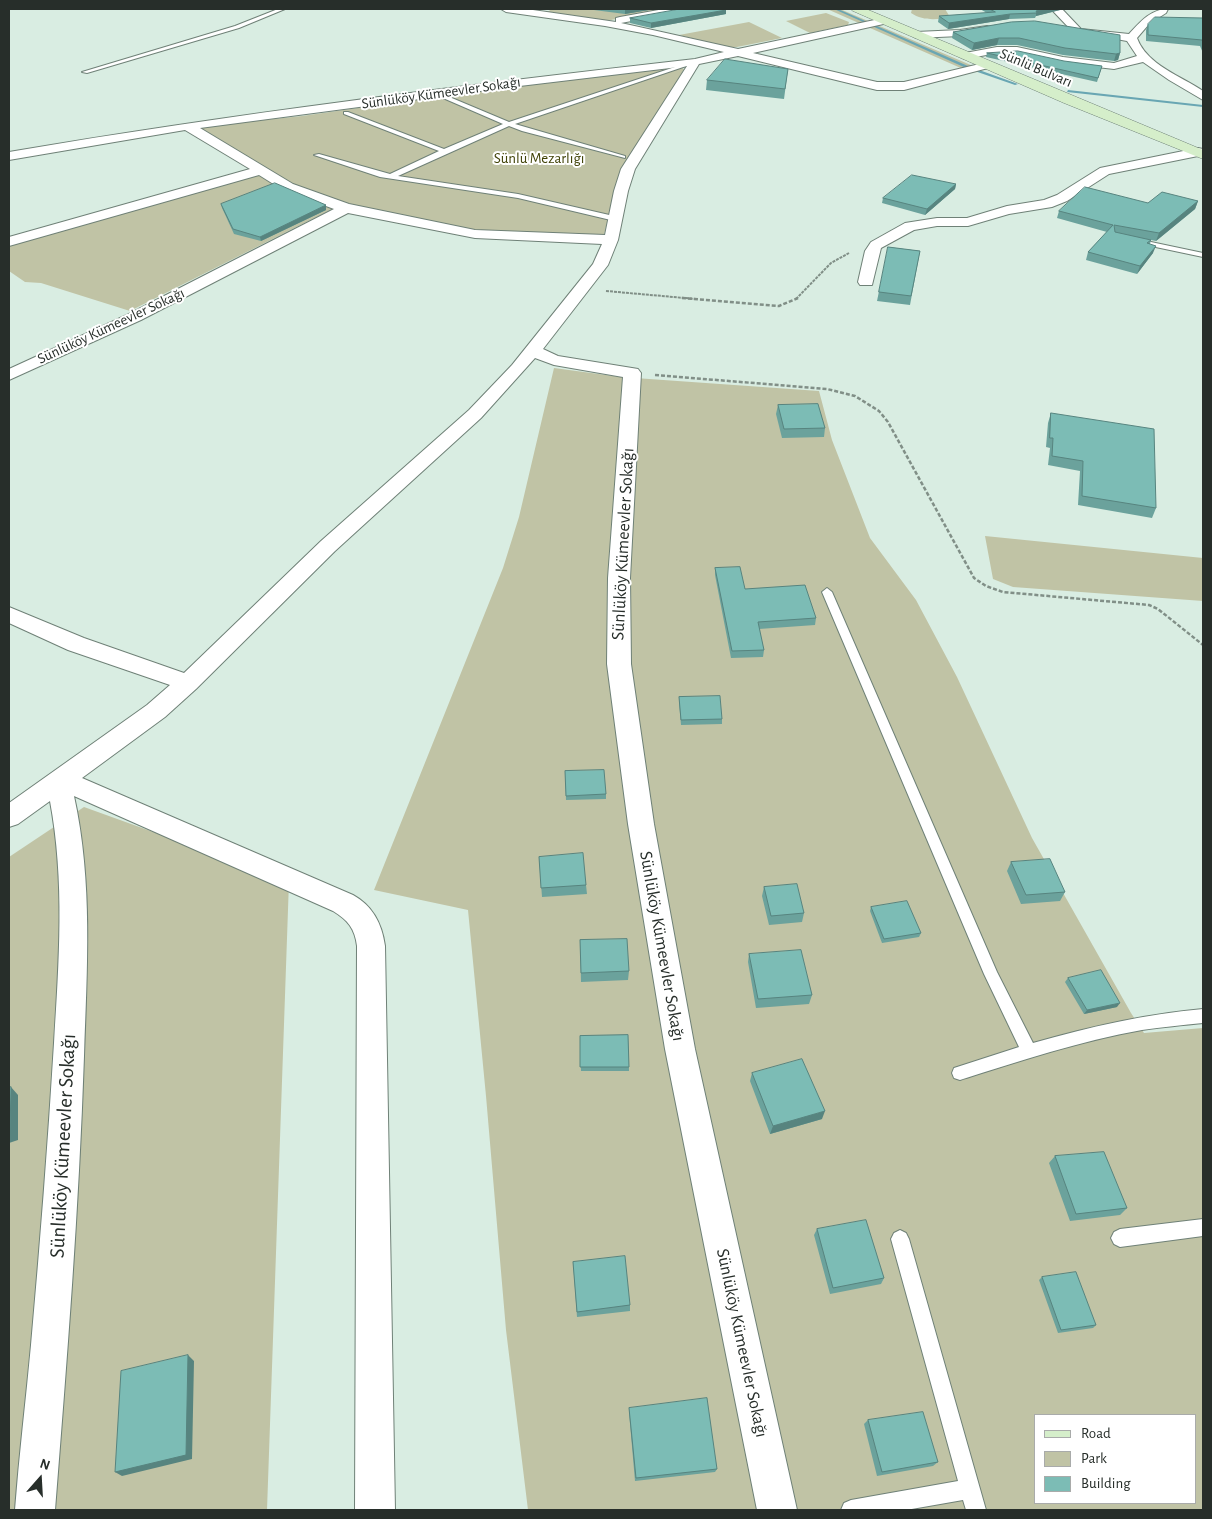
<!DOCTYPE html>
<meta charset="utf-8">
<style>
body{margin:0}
#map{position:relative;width:1212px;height:1519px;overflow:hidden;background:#d9ede2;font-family:"Alegreya Sans",sans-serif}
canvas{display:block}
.frame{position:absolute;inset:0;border:10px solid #272e2a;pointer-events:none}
.legend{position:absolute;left:1034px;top:1414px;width:162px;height:90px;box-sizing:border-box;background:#fff;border:1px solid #a9abaa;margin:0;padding:6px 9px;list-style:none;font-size:15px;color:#272e2a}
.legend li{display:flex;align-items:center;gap:10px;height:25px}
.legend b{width:25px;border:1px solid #a9abaa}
.north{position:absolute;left:15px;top:1454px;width:50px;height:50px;-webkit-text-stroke:4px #fff;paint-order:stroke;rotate:19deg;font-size:14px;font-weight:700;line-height:20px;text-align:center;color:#272e2a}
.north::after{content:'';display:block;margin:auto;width:18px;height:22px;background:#272e2a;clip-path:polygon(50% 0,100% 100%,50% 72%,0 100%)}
</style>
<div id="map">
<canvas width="1212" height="1519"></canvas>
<div class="frame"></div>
<ul class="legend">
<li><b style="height:6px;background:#d5eeca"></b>Road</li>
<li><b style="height:14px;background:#c0c3a5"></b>Park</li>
<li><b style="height:14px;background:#7cbcb5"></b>Building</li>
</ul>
<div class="north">N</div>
</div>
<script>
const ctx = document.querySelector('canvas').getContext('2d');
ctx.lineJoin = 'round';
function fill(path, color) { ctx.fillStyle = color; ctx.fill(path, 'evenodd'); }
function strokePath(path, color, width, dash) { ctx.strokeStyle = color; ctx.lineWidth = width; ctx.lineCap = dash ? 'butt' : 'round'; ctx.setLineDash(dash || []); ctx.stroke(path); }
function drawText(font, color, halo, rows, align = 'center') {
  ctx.font = font + ' "Alegreya Sans",sans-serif'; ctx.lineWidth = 4; ctx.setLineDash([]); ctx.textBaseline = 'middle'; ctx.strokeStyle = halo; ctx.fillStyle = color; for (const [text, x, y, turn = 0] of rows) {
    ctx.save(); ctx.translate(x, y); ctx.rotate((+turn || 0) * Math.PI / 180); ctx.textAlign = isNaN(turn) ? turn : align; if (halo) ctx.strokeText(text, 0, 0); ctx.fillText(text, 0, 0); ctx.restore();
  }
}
fill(new Path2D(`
 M552,9h113l-54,11h-13l-51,-8z
 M827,9h13l133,57 -10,3z
 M912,9h33l5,8c-13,3 -27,4 -39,-4z
 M826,13l23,9 -1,3 -38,8 -24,-12z
 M749,22l33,16 -45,9h-9l-49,-12z
 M679,66l5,3 -18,32 -43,66 -7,18 -12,50 -131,-4 -121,-26 -53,-17 -96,-56 -5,-5 104,-11 146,-21z
 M258,173l78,34 -206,104 -89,-28 -16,-1 -16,-11v-26z
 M554,368l67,9 198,14 13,49 38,98 46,62 41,77 75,161 99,175 13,20 59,-5v482h-675l-22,-180 -20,-234 -18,-186 -94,-20 129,-322 16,-51zM1036,1415h160v88h-160z
 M985,536l218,22v43l-190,-14 -20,-8z
 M84,807l205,74 -22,629h-258v-653z`), '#c0c3a5');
fill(new Path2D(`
 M834,9h4l130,57 50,18 -3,1 -49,-17z
 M1068,90l135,15v2l-136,-15z`), '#69a6b3');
const lane = new Path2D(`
 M278,9h7l-46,19 -152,45 -5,-1 153,-46z
 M693,61l5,1 -183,62 110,32v2l-103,-27 -13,-5 -111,50 120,18 100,23 1,2 -4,2 -97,-23 -138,-21 -66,-22 5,-1 71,20 49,-23 -95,-37v-2h4l96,37 59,-25 -60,-26v-2h4l62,26z
 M1132,238l71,15v4l-71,-15z
 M827,588l5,4 165,380 36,71c56,-16 112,-29 170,-34v14c-20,2 -41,4 -61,7 -62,11 -122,31 -182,50l-6,-2 -2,-5 2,-5 65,-21 -35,-73 -162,-382z
 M1203,1219v17l-83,11 -6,-3 -3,-6 3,-6 6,-3z
 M900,1230l6,3 3,6 77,271h-20l-3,-10 -57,10h-65l3,-7 7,-3 107,-19 -67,-242 3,-6z`);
const street = new Path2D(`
 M501,9h25l90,13v-4l4,-1 44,-8h20l-5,3 -58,11 117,26 146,-31 5,3 -1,2 -135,30 124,29h27l84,-20 6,3 -2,2 -88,23h-27l-139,-34 -39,8 -64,105 -7,22 -10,49 -10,25 -65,84 15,7 74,12 6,1 3,4 -11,205 1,86 23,160 41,225 102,461h-40l-92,-461 -37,-225 -21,-160 1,-86 15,-201 -69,-12 -19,-7 -54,60 -146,133 -139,138 -31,28 -83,61 271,117c20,11 29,29 32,51l10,564h-40l2,-564c-2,-17 -9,-26 -24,-35l-259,-115c19,86 13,173 10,260 -5,152 -17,303 -29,454h-40c4,-55 11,-110 16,-165 9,-101 17,-202 23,-302 5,-81 11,-162 -4,-242l-32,23 -9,3v-24l138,-98 23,-20 -102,-35 -59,-27v-16l75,31 100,35 137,-132 148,-131 43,-45 81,-101 9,-20 -127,-6 -127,-25 -207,107 -132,60v-11l120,-55 205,-105 -51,-19 -24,-15 -250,71v-9l241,-68 -65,-39 -176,30v-8c227,-39 457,-67 686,-93l29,-7 -71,-17 -48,-9 -99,-14zM687,66l-66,103 -7,22 -9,44 -130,-5 -126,-26 -56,-20 -93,-56 303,-40z
 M1051,9h11l19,20 48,5c11,-12 22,-25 39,-25l-2,4 -17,11 -12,14c10,27 44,38 66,53v9l-34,-20 -26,-18 -29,7 -51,-6 -46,-10h-20l-32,6 -6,-3 6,-3 32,-6h20l46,10 51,6 23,-7 -10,-15 -55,-10z
 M987,26l4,1 1,2 -1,2 -31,5 -44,2 -5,-3 5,-3 44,-2z
 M1198,148l5,1v6l-94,19 -42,27 -15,6 -43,7 -41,12h-31l-23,4 -33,18 -9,37h-12l-2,-3 7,-31 6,-9 34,-19 32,-5h30l40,-12 37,-6 13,-5 43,-27z`);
const secondary = new Path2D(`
 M851,9h15l337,141v9l-139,-56 -211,-92z`);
strokePath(lane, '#6f8177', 2);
strokePath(street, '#6f8177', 2);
strokePath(secondary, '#6f8177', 1);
strokePath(new Path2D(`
 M606,291l90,8
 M796,299l35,-36 18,-10`), '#818f87', 2, [3, 1]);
strokePath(new Path2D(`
 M682,298l97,8 19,-8
 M655,375l172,14 28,7 24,15 9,11 86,156 12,8 17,6 146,13 9,4 45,36`), '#818f87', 2.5, [4, 2]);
fill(lane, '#fff');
fill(street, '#fff');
fill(secondary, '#d5eeca');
fill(new Path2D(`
 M586,9h69l-30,5z
 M980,9h84l-28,7 -1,2 -26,1 -61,10 -10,-7 1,-6 48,-3z
 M726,10v4l-75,14 -21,-5v-5z
 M1203,18v35l-3,-7 -54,-5v-11l2,-6z
 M1011,22l109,31 -2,7 -4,1 -51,-6 -46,-10h-20l-25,5 -20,-12 1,-6z
 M987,53l115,13 -5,16 -111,-25z
 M788,69l-4,30 -78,-9 1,-10z
 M956,184l-1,5 -30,26 -43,-12 1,-5z
 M1198,201l-3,8 -39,32 -5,-1 -1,4 3,9 -16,21 -51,-14 2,-8 19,-20 -50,-14 2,-7 89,-8z
 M221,204l105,1v5l-65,31 -27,-7 -12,-26z
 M888,247l32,4 -10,54 -33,-4z
 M778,405l47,23 -1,9 -42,1 -6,-24z
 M1051,413l105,95 -4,10 -74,-13 2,-34 -32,-6 2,-17 -4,-1 2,-24z
 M715,568l30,21 71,29 -1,7 -56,4 5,21 -1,7 -32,1 -16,-83z
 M679,697l43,22v5l-41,1 -2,-23z
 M565,771l41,23v5l-40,1z
 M539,857l47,28 1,9 -45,3z
 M1011,862l54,30 -5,9 -39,3 -14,-33z
 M764,887l40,26 -2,9 -33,3 -7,-29z
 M871,907l50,26 -2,4 -37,6 -12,-32z
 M580,940l49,31 -1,9 -47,2z
 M749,954l63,41 -3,9 -53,4 -8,-46z
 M1068,978l49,29 -33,7 -19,-32z
 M628,1035l1,36h-48l-1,-35z
 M752,1073l70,46 -52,15 -20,-53z
 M1055,1156l72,52 -7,7 -50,6 -21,-58z
 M817,1229l67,49 -3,6 -51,10 -16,-59z
 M573,1262l57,43v6l-53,6z
 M1042,1277l54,48 -3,3 -35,5 -19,-53z
 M629,1408l88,61 -2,3 -80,9 -6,-69z
 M868,1420l70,42 -5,4 -56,10 -13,-52z`), '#6ba29c');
fill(new Path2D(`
 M629,9h26l-30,5v-4z
 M1044,9h20l-28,7v-5z
 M726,10v4l-75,14v-5z
 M1010,14l-1,5 -61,10 1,-6z
 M999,38l-2,7 -25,5 2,-7z
 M1120,53l-2,7 -4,1 2,-7z
 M956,184l-1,5 -30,26 2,-6z
 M1198,201l-3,8 -39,32 3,-8z
 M326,205v5l-65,31 -1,-4z
 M1156,246l-3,7 -16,21 3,-8z
 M1120,1003l-3,4 -33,7 3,-4z
 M11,1087l7,8v45l-9,3z
 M825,1111l-3,8 -52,15 3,-8z
 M188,1355l6,6 -2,98 -70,17 -7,-4z`), '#57847f');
const building = new Path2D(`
 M680,9h44l2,1 -75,13 -21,-5z
 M990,9h54l-8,2 1,2 -27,1 -61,9 -10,-7 56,-4z
 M1155,17l48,1v24l-1,-2 -54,-5v-11z
 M1035,21l85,14v18l-4,1 -51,-6 -46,-10h-20l-25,5 -21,-11 58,-10z
 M1018,51l46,10 38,5 -4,12 -111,-25z
 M725,59l63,10 -3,20 -78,-9z
 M912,175l44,9 -29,25 -44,-11z
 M275,183l51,22 -66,32 -27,-8 -12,-25z
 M1085,187l63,16 14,-11 36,9 -39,32 -45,-8 1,7 36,8 -4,3 9,3 -16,20 -52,-14 25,-27 -54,-14z
 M888,247l32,4 -9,45 -32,-4z
 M818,404l7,24 -41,1 -6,-24z
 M1051,413l103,16 2,79 -74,-12 1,-35 -31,-5 1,-18h-3z
 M740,567l5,22 60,-4 11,33 -58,4 6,28 -32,1 -17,-83z
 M720,696l2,23 -41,1 -2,-23z
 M604,770l2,24 -40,2 -1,-25z
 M583,853l3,32 -45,3 -2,-31z
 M1050,859l15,33 -39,3 -15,-33z
 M797,884l7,29 -33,3 -7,-29z
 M907,901l14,32 -37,6 -13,-32z
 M627,939l2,32 -48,2 -1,-33z
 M801,950l11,45 -54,4 -9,-45z
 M1101,970l19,33 -33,7 -19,-32z
 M628,1035l1,32h-49v-31z
 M802,1059l23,52 -52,15 -21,-53z
 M11,1087l-1,45 -1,1v-45z
 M1104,1152l23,56 -51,6 -21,-58z
 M866,1220l18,58 -51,10 -16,-59z
 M625,1256l5,49 -53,7 -4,-50z
 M1076,1272l20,53 -35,5 -19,-53z
 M188,1355l-2,100 -71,17 6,-101z
 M707,1398l10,71 -81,9 -7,-70z
 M923,1412l15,50 -56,10 -14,-52z`);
fill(building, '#7cbcb5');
strokePath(building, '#57847f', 1);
drawText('15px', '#272e2a', '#fff', [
 ["Sünlü Bulvarı",1036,68,23],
 ["Sünlüköy Kümeevler Sokağı",441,93,-8],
 ["Sünlüköy Kümeevler Sokağı",111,326,-25]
]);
drawText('15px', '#414308', '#fff', [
 ["Sünlü Mezarlığı",539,158]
]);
drawText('18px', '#272e2a', '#fff', [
 ["Sünlüköy Kümeevler Sokağı",623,544,-87],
 ["Sünlüköy Kümeevler Sokağı",662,946,80],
 ["Sünlüköy Kümeevler Sokağı",742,1343,78]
]);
drawText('21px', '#272e2a', '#fff', [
 ["Sünlüköy Kümeevler Sokağı",63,1146,-87]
]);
</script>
